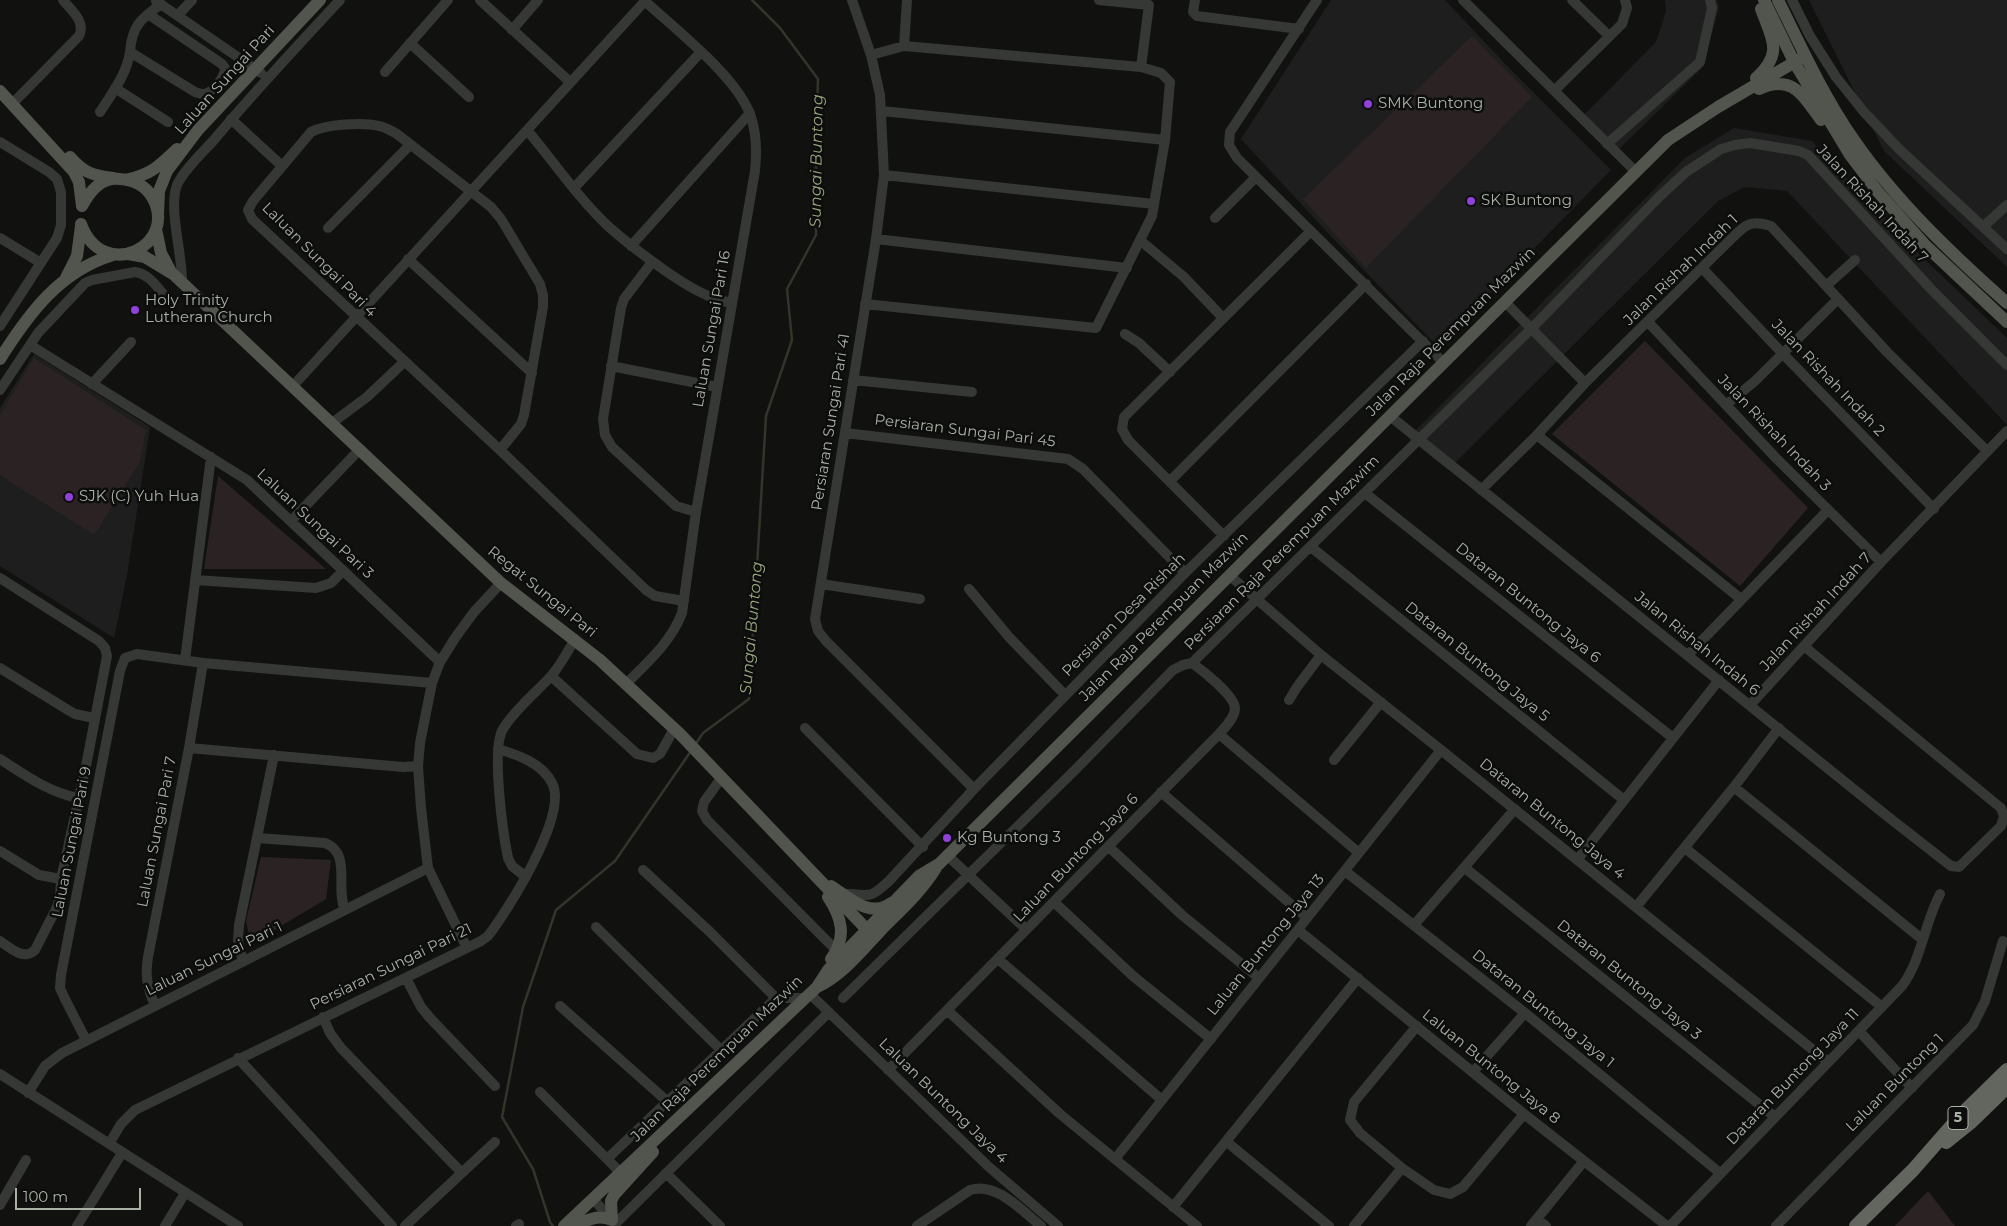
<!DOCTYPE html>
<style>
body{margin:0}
#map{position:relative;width:2007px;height:1226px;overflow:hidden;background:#111210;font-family:Montserrat,sans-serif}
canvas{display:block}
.scale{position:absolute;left:15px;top:1188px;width:126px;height:22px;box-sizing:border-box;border:2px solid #a9b1a4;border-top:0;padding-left:6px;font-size:15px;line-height:18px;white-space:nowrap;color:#a9b1a4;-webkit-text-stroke:4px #0c0d0c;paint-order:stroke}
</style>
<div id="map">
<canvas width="2007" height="1226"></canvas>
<div class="scale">100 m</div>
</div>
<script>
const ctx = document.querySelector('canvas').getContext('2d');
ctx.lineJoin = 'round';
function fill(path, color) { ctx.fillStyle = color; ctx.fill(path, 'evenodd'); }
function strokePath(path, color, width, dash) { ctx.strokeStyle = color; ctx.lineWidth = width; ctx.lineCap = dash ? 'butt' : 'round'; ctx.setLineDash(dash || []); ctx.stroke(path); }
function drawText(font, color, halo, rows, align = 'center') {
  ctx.font = font + ' Montserrat,sans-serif'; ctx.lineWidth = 5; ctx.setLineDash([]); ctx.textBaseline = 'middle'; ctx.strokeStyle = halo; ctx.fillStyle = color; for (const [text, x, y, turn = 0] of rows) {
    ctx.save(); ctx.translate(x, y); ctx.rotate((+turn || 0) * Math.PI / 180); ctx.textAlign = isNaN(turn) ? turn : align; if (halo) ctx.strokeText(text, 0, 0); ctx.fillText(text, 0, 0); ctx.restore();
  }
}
fill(new Path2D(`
 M1331,0h114l66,70 100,100 -173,177 -111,-115 -86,-93z
 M1665,0h52l2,8 -17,60 -89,87 -34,-35 77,-78 10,-31z
 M1809,0h198v267l-123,-116z
 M1734,128l78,13 106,112 89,85v87l-220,-234 -42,-4 -27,14 -270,269 -40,-32 277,-280z
 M34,354l116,73 -23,148 -13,63 -114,-72v-158z`), '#1d1e1d');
fill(new Path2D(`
 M1472,36l60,61 -166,171 -63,-69z
 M1645,341l163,167 -68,78 -188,-152z
 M34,358l112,72 -6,32 -46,73 -94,-60v-60z
 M218,476l108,93h-122z
 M261,857l70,3 -5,39 -75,45 -5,-23z
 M1928,1191l27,35h-60z`), '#2b2323');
strokePath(new Path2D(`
 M695,745l8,-12 46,-34 17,-283 26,-76 -5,-51 29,-54v-93l2,-63 -38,-51 -28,-28
 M553,1226l-3,-4 -17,-53 -31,-52 21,-110 33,-97 59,-49 76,-110`), '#32352b', 2.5);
strokePath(new Path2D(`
 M480,0l90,82
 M852,0l19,55 9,40 4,80 -8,64 -61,380 3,12 8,10 148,148
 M1099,0l50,5 -8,62
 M1195,0l-2,12 4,4 102,13
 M1317,0l-87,132 -1,13 8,13 207,205
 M1463,0l173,172
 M1572,0l37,36
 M1792,0l18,36 26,41 28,35 35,37 108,100
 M156,1l105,72
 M148,14l74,50 3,4c0,8 -12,26 -22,26 -3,0 -5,-1 -8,-2l-65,-40c2,-27 11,-33 31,-48
 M178,15l14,-15
 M512,30l26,-30
 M410,43l59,54
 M904,46l3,-46
 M385,72l63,-72
 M115,88l53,34
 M1555,90l67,-66 5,-16 -2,-8
 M12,104l67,-68c7,-14 -7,-25 -16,-36
 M882,111l283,29
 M100,112c12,-19 27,-38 30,-60
 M231,119l51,47
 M527,130c27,32 51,68 82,97 18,16 38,31 58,45 19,13 41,27 65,31
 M0,142l49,30 8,7 4,13v33l-4,13 -57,88
 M1607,144l93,-82 12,-54 -2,-8
 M884,175l270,29
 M574,188l126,-135
 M1215,218l41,-41
 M1983,227l24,-22
 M328,228l82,-83
 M0,238l41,25
 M876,239l251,29
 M1141,241l43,36 39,41
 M631,246l119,-133
 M408,259l124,114
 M652,262l-28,37 -3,9 -18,111 2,16 7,12 64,59 20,6
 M1702,268l81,86 151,155
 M182,283c1,-26 -14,-75 -5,-98 6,-14 25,-32 36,-44 41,-49 84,-95 127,-141
 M1826,286l29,-26
 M1505,302l80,81
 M865,304l231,24 56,-112 13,-76 5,-58 -9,-9 -20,-6 -237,-21 -33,9
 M1648,322l128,136 105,104
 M1125,334l14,9 31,29
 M30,345l217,135 193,182
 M611,366l106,21
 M853,380l119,12
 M92,384l39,-42
 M293,386l353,-386
 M0,390l38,-57 47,-50 7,-3 43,-8c14,2 21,14 30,24
 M1726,405l29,-24 83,-82
 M1390,416l497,400 64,50 8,1 42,-41 3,-10 -3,-8 -196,-161
 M332,423l35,-26 37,-35
 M845,433l223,26 15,10 102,104
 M1537,435l204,164
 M500,450l21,-26 3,-9 19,-108v-12l-3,-11 -39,-65 -10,-12 -94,-73c-6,-3 -11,-7 -18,-8 -16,-4 -53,-2 -68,6l-58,69 -5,9 4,9 248,231 146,140 9,6 29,5
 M1170,481l196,-197
 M1481,490l56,-55 48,-52 145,-143c15,-15 20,-21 41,-14l116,126 100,99
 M1365,493l308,245
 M291,521l69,-72
 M1224,536l-96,-96 -6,-11 2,-12 187,-186
 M1311,547l313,253
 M1229,575l92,80 120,95 387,312
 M0,578l99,63 6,7 2,8 -21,110 -25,113 -1,19 -4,11 -21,41c-11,11 -25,-2 -35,-9
 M195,580l121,8 15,-5 12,-12
 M821,584l99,15
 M969,589l40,48 56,58
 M1688,655l140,-145
 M185,660l26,-203
 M0,668l68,42 7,4 19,4
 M551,676l86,78 16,4 7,-4 14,-25
 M626,684c21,-21 45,-42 56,-71l14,-101 59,-341c2,-19 2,-38 -5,-57 -15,-39 -74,-84 -105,-113
 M1289,700l8,-13 24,-32
 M1750,705l131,-143 126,-131
 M805,728l118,119
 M1219,734l140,119
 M189,748l214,19 15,-1
 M0,759c25,16 48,33 78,39
 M1334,760l47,-58
 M722,777l-18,25 -2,9 5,9 130,131
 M1734,787l189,153
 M1161,792l146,126
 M258,838l67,5c27,10 10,45 20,67
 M1108,846l74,69 77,63
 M1685,848l197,159
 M0,851l39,24 22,4
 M947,855l79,74
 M1577,860l142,-180
 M1465,868l310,249
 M643,870l67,62 66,66
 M1345,871l180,142 195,160
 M526,877l-14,-11 -4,-8c-5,-24 -17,-110 -5,-129 13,-21 33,-36 49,-54 9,-11 16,-24 23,-36
 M844,894c26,-1 22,8 45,-13l85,-92 211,-216 238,-232
 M1054,902l79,74 78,63
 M1636,907l98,-120 45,-59
 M1414,925l101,-116
 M596,927l125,123
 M1298,930l226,184 143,112
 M467,948l-39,-80 -7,-60 -3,-42 2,-23 12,-60 8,-21 15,-24 19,-26 27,-29
 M998,959l164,141
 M243,962l-5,-21 1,-16 35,-170
 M406,978l15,29 9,11 65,68
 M810,994l179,173 69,59
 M843,998l233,-229 97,-99 10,-5 9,-2 339,-334 128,-132 27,-25 35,-23 14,-4 15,-2 49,8 9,4 123,134 76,76
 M155,1005c-8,-17 -10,-30 -7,-48l41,-209 14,-85
 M560,1006l108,96
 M947,1010l113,104 137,112
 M323,1017l7,16 11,15 120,124
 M1417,1026l-63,76 -4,18 10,13 42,35 32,22 16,4 13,-7 61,-73
 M1859,1031l53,57
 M86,1040l-21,-41 -5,-11 1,-13 59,-304 5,-13 12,-4 66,9 229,20
 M238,1058l154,168
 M888,1070l331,-336c6,-7 16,-16 16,-26 -1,-13 -33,-38 -43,-45
 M1473,1072l52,-59
 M0,1074l238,152
 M540,1092l81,81
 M28,1093l17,-27 17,-13 366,-185
 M1227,1142l102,84
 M109,1144l12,-20 14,-14 346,-169 7,-5c20,-26 81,-122 64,-153 -10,-20 -34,-28 -54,-34
 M608,1158l168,-160h29
 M1115,1159l326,-409
 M666,1173l54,53
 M593,1199l20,22
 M0,1205l26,-45
 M1173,1207l185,-229
 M1537,1219l9,7
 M615,1224l214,-212
 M77,1226l45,-73
 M165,1226l20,-33
 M405,1226l90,-84
 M516,1226l3,-2
 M917,1226l53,-36c27,-8 51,20 71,36
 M1354,1226l48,-58
 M1531,1226l53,-65
 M1670,1226l232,-240c20,-27 22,-62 38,-92
 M1776,1226l197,-201 12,-24 18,-60`), '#353834', 10);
strokePath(new Path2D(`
 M1764,0l30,62 56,93 28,37 48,54 81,76
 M1778,0c23,47 46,97 76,140 42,61 98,114 153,163
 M1756,78c28,-25 16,-39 5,-69
 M1759,89c34,-15 43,6 62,31
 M0,91l74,81 5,10 3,24
 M70,157c14,16 22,18 43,21
 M129,179c23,-5 31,-14 48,-30
 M158,214l1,-23 8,-20 31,-41 122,-130
 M81,224c22,60 99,21 71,-27 -7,-12 -19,-17 -32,-18 -19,-2 -30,12 -38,27
 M156,229l5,24 9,17
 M128,254l17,3 28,17 328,309 99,77 80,74 194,203
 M66,278l11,-22 4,-30
 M0,359c29,-46 60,-88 113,-104
 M831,886c18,11 38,33 60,17
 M828,897c14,21 19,40 3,62
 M817,987c26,-12 46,-38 66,-59 19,-19 39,-37 53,-60
 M564,1226l253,-239 11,-17 91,-94 20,-12 729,-724 50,-33 87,-51
 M566,1226c18,0 26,-14 46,-6l-1,-19 3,-6 39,-43`), '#51554e', 12);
strokePath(new Path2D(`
 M1946,1142l25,-20 36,-35
 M1856,1226l57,-56 49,-56 45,-44`), '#62665f', 14);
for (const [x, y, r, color] of [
 [1368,104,5,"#9041d9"],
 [1471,201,5,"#9041d9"],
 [135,310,5,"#9041d9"],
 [69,497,5,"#9041d9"],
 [947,838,5,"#9041d9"]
]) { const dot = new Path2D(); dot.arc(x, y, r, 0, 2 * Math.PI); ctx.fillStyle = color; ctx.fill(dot); strokePath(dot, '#0c0d0c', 2); }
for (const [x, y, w] of [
 [1958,1118,20]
]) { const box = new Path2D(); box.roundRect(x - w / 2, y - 11.5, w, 23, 4); ctx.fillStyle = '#0c0d0c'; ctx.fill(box); strokePath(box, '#a9b1a4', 1); }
drawText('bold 14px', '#a9b1a4', null, [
 ["5",1958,1118]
]);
drawText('15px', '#a9b1a4', '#0c0d0c', [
 ["Laluan Sungai Pari",225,80,-48],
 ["Jalan Rishah Indah 7",1872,204,47],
 ["Laluan Sungai Pari 4",319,260,45],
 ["Jalan Rishah Indah 1",1681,270,-44],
 ["Laluan Sungai Pari 16",712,329,-80],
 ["Jalan Raja Perempuan Mazwin",1451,332,-45],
 ["Jalan Rishah Indah 2",1828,378,46],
 ["Persiaran Sungai Pari 41",831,422,-81],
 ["Persiaran Sungai Pari 45",965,431,7],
 ["Jalan Rishah Indah 3",1774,433,46],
 ["Laluan Sungai Pari 3",315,524,43],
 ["Persiaran Raja Perempuan Mazwim",1282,553,-45],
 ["Regat Sungai Pari",542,592,39],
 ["Dataran Buntong Jaya 6",1528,603,39],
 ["Jalan Rishah Indah 7",1816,612,-47],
 ["Persiaran Desa Rishah",1124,615,-45],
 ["Jalan Raja Perempuan Mazwin",1164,617,-45],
 ["Jalan Rishah Indah 6",1697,644,39],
 ["Dataran Buntong Jaya 5",1477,662,39],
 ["Dataran Buntong Jaya 4",1552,819,39],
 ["Laluan Sungai Pari 7",157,832,-79],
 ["Laluan Sungai Pari 9",72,842,-79],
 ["Laluan Buntong Jaya 6",1076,858,-46],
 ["Laluan Buntong Jaya 13",1266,945,-51],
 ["Laluan Sungai Pari 1",214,959,-26],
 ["Persiaran Sungai Pari 21",391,967,-26],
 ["Dataran Buntong Jaya 3",1629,980,39],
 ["Dataran Buntong Jaya 1",1543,1009,39],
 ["Jalan Raja Perempuan Mazwin",717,1059,-44],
 ["Laluan Buntong Jaya 8",1491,1067,39],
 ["Dataran Buntong Jaya 11",1793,1077,-46],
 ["Laluan Buntong 1",1895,1083,-45],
 ["Laluan Buntong Jaya 4",943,1101,44]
]);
drawText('15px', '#a9b1a4', '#0c0d0c', [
 ["SMK Buntong",1378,104],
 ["SK Buntong",1481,201],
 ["Holy Trinity",145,301],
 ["Lutheran Church",145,318],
 ["SJK (C) Yuh Hua",79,497],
 ["Kg Buntong 3",957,838]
], 'left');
drawText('italic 16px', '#9aa87e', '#0c0d0c', [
 ["Sungai Buntong",817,161,-89],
 ["Sungai Buntong",752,628,-85]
]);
</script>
